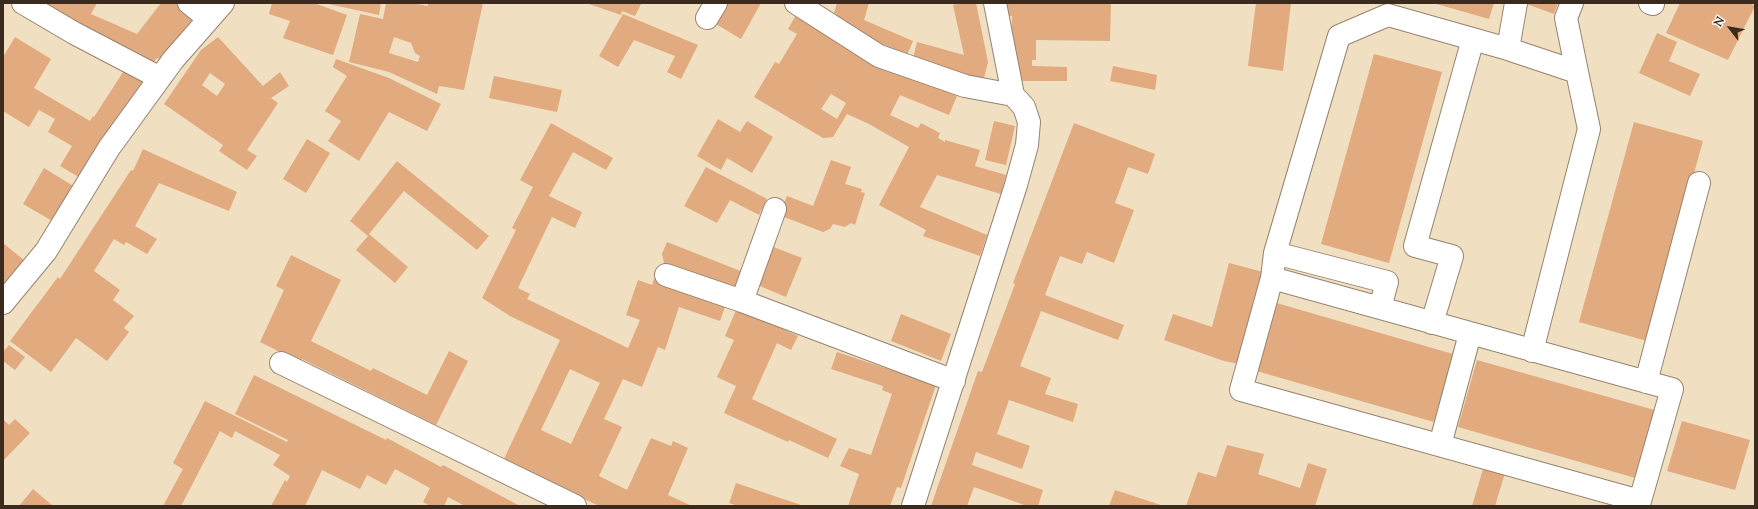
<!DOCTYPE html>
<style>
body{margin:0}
#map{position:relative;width:1758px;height:509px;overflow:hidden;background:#f1dfc1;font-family:"Sorts Mill Goudy",serif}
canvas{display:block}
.frame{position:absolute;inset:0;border:4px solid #3b2a1e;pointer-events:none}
.north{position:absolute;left:1710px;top:8px;width:40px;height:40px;-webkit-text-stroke:3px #f6f6f2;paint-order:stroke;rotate:301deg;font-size:11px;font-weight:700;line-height:16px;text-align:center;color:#3b2a1e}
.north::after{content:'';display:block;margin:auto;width:14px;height:18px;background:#3b2a1e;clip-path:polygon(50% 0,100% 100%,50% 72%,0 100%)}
</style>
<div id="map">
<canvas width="1758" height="509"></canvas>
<div class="frame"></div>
<div class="north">N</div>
</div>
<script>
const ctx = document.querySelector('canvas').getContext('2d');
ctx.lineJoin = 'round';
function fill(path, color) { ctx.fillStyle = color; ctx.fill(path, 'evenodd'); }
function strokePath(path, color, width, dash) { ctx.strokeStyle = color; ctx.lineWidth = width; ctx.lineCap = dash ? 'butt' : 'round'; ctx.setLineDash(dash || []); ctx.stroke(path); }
fill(new Path2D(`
 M37,3h60l-6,11 46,20 24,-31h16l18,14 -36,42 -2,-1 -6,7z
 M272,3h42l33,12 -14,40 -50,-17 7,-17 -21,-7z
 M324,3h57l-2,12z
 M386,3h25l17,3v-3h55l-19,87 -25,-4 -2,8 -48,-22 -40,-10 11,-48 23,5zM394,37l17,6 4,10 5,3 -2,6 -29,-9z
 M586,3h52l3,1 -6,12 -13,-5 -1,4z
 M721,3h40l-20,36 -30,-18z
 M837,3h32l-5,17 49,21 -6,14 -69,-30 -1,-11 -3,-1z
 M959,3h17l12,59 -5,20 -71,-19 5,-21 47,13 -11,-50z
 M1000,3h111l-1,38 -74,-1v20h-4v6l35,1v14h-51l-5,-21 1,-44 -9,1z
 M1256,3h35l-8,68 -35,-5z
 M1433,3h61l-5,16z
 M1524,3h34l-4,11z
 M1680,3h70l5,3 -27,54 -62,-27z
 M623,14l75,31 -17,34 -14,-7 8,-16 -41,-16 -16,27 -19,-11z
 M796,15l91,52 70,29 -8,19 -49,-20 -10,20 28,13 3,-5 19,10 -2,5 7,4v-2l35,10 -5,16 31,9 -5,19 -64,-19 -17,32 67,28 -7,21 -57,-20 3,-6 -47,-25 30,-58 -40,-23 -22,-10 -14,23 -10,1 -69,-41 21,-35 4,2 18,-30 -9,-5zM831,94l15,9 -9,16 -16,-10z
 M1657,33l20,9 -8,19 31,13 -10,22 -51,-23z
 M15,37l36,22 -17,29 56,33 3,-5 1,1 33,-51 19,12 -64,101 -22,-13 12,-20 -24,-14 7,-13 -16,-9 -10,17 -26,-16v-54z
 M218,37l45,49 17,-14 9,14 -18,12 7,5 -31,47 10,6 -10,14 -28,-19 4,-6 -59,-41 37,-54zM210,73l15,11 -8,12 -15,-11z
 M1374,54l68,18 -53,191 -68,-19z
 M336,59l53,19 52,26 -14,27 -38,-19 -30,49 -31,-20 13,-20 -16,-10 22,-35 -14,-9z
 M1113,66l44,9 -2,15 -45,-9z
 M494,76l68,14 -5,22 -68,-14z
 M718,119l22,13 7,-11 26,16 -21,36 -25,-15 -6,12 -24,-14z
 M994,121l21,5 -9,39 -21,-5z
 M1634,122l69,19 -56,200 -68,-19z
 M551,123l62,35 -7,12 -33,-18 -24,44 33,16 -7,16 -23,-11 -34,71 12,6 -3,5 101,49 12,-28 -14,-5 12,-35 14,5 2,-6 72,25 -6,17 -41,-14 -14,43 -7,-3 -16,40 -19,-8 -19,40 18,8 -23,49 28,14 24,-52 20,8 2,-5 15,7 -20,47 24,11h-93l-96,-45 57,-121 -50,-24 -28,-18 34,-68 -4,-2 21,-41 -13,-7zM570,369l30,14 -29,61 -30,-14z
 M1074,123l81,31 -7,20 -20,-7 -13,36 19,7 -20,53 -27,-11 -5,12 -22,-8 -15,39 79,30 -6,15 -77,-29 -21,55 31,12 -6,16 33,10 -5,18 -64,-22 -12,34 33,12 -8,23 -46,-17 -4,13 71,25 -5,16h-11l-53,-19 -7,19h-36l47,-135 4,1 33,-88 -2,-1z
 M307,139l23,14 -24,40 -23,-14z
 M143,149l94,43 -8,19 -70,-28 -24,43 22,13 -10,15 -21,-12 -2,3 -10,-6 -20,32 26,19 -7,10 21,16 -10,12 5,4 -22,29 -31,-23 -25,34 -41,-31 48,-64 2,2 71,-109 2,1z
 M831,160l20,7 -6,17 17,5 -1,3 4,1 -10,32 -4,-2 -6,4 -12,-3 -3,5 -7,3 -44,-17 8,-19 26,10z
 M397,161l92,75 -12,14 -73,-59 -35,43 39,33 -13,16 -39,-33 12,-14 -18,-15z
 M706,167l61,32 -8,16 -29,-15 -13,23 -33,-17z
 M44,168l31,19 -21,35 -31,-18z
 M667,242l76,30 -9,22 -69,-27 -3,-13z
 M3,243l22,18 -22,28z
 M771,246l31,12 -16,39 -31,-13z
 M291,255l50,25 -30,61 60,30 2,-3 54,27 22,-44 19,10 -32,64 -134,-66 -2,3 -40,-20 24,-52 -8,-4z
 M1229,263l38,10 -28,91 -15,-3 -60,-21 9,-26 39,13z
 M1273,302l180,52 -19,68 -181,-52z
 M737,308l61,28 -7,14 -14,-7 -25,56 85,40 -9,19 -39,-18 -1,2 -64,-29 12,-27 -19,-9 17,-37 -9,-4z
 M901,314l50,20 -10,27 -50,-20z
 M9,345l16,12 -10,13 -12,-9v-9z
 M837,352l99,33 -35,103 -4,-1 -7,19h-42l11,-32 -19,-8 9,-18 22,7 21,-61 -10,-4 1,-4 -52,-17z
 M1477,360l181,51 -19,68 -181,-52z
 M254,375l132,65 1,-2 54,29 2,-2 77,41h-55l-17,-9 -4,9h-14l-7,-4 7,-14 -35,-19 -9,16 -19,-10 -7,14 -38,-19 -17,36h-34l14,-26 2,2 3,-6 -17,-11 7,-10 -45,-24 -3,7 -12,-7 -39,75h-18l20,-37 -10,-6 32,-62 82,41 1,-2 -53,-26z
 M3,419l6,6 6,-6 15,14 -27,28z
 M1682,421l68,19 -15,50 -68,-19z
 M1227,445l37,9 -6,20 42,14 8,-25 19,6 -12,37h-129l12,-34 18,5z
 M1484,466l21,7 -10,33h-23z
 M736,483l68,23h-66l-9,-3z
 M33,489l20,17h-34z
 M1115,490l49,16h-55z`), '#e1aa7f');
const minor = new Path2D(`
 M23,3l51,30 86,45
 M189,3l20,16
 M796,3l83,53 86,30 48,9
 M1572,3l-6,15 11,54
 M1650,3l3,1
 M707,18l9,-15
 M1508,49l69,23 12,57 -57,222
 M775,209l-33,92 212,80
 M1275,253l112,29 -7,26
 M666,275l76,26
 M1272,278l400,111 -32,112 -399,-111z
 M1272,278l3,-25 64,-217 49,-21 120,34 8,-46
 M3,303l43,-52 63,-103 64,-88 50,-57
 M1432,323l20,-67 -37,-10 58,-207
 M281,363l294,143
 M1646,382l53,-199
 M1440,445l30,-111
 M913,506l103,-321 11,-40 2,-23 -5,-15 -11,-12 -18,-92`);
strokePath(minor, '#968470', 24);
strokePath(minor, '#fff', 22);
</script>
